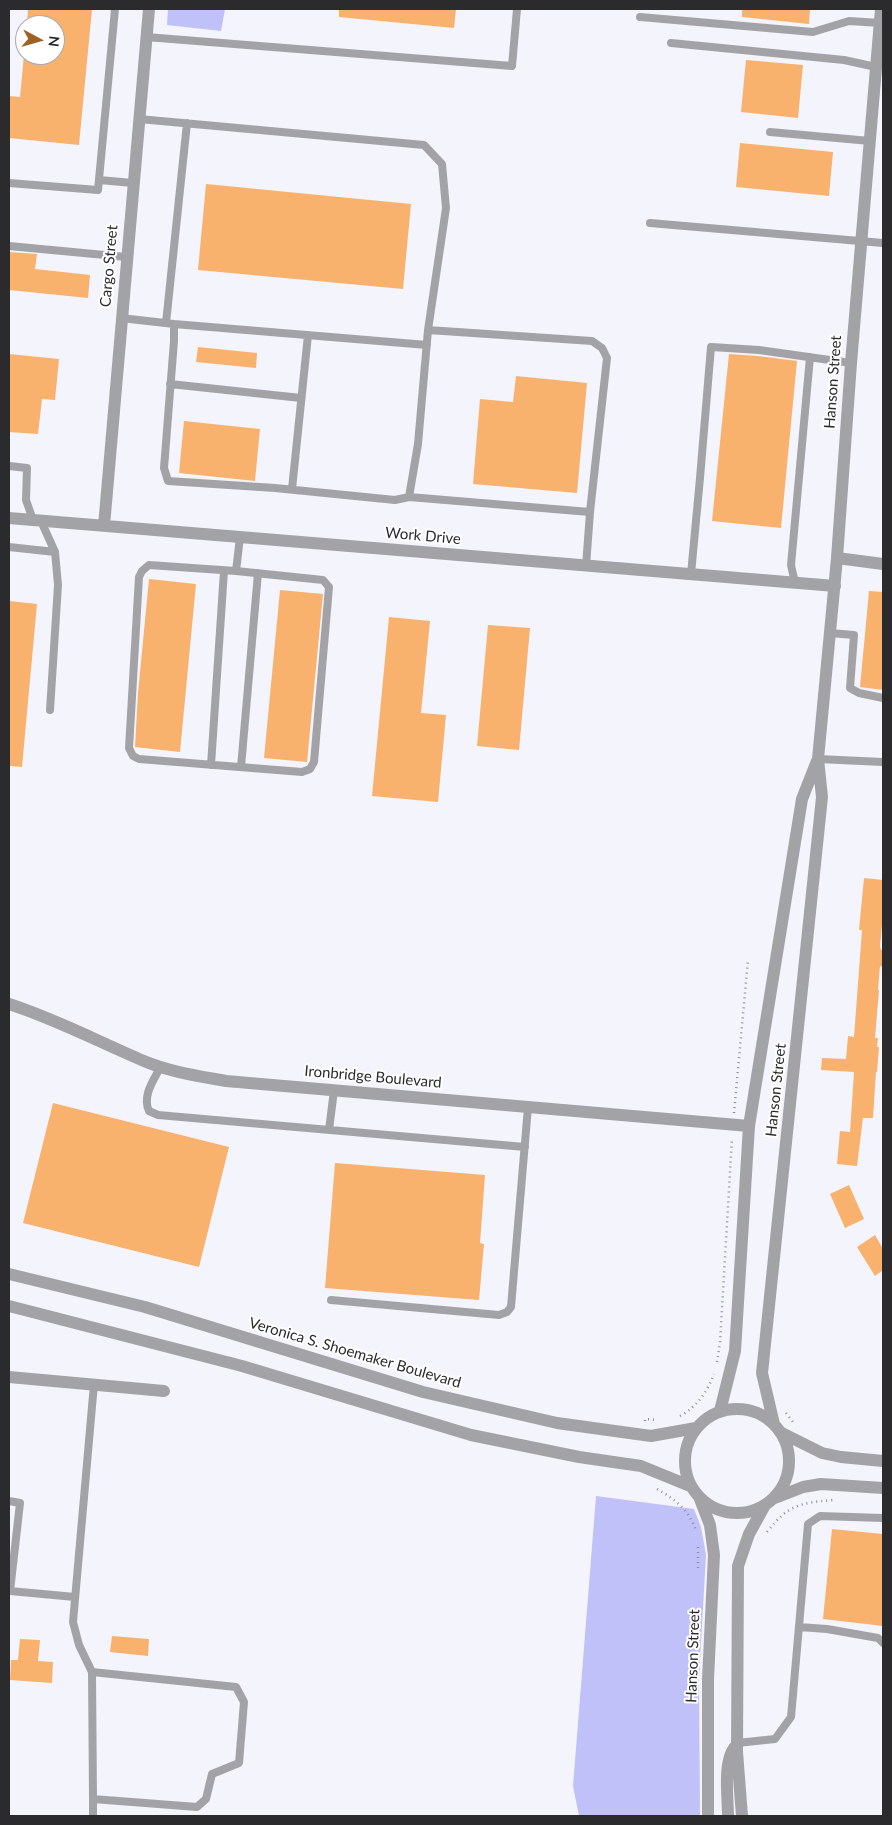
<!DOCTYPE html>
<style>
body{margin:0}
#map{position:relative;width:892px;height:1825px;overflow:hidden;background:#f4f4fd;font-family:Lato,sans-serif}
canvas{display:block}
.frame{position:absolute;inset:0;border:10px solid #2b2b2e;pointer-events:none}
.north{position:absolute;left:15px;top:15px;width:50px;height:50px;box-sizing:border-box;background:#fff;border:1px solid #aaaaab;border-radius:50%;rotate:96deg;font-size:14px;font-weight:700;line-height:20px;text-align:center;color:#2b2b2e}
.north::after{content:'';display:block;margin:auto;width:18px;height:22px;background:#9d6223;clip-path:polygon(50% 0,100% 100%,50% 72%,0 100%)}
</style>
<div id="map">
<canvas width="892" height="1825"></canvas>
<div class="frame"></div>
<div class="north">N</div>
</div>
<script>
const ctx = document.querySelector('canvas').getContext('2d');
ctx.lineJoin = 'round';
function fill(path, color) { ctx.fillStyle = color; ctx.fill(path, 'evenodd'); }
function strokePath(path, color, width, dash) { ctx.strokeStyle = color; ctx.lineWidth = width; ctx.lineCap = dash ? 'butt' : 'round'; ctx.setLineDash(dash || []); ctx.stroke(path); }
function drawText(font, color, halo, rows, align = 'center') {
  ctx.font = font + ' Lato,sans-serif'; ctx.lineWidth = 4; ctx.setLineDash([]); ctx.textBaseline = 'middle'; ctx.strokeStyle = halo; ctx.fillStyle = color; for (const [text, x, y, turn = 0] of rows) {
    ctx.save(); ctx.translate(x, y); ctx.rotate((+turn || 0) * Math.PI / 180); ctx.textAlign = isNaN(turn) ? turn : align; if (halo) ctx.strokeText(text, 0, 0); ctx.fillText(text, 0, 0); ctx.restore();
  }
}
fill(new Path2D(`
 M168,9h57l-4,22 -54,-6z
 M596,1496l98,13 7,18 5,28 -7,123 1,138h-121l-6,-30z`), '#c0c1f8');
fill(new Path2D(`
 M28,9h64l-13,136 -70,-7v-42l11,1 4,-42h31v-30h-28z
 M339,9h117l-2,19 -115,-11z
 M742,9h68l-1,15 -67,-7z
 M746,60l57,5 -5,53 -57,-6z
 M740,143l93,9 -4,44 -93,-9z
 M206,184l205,20 -8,85 -205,-19z
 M9,252l28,2 -2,15 55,6 -2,23 -79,-8z
 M198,347l59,6 -1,15 -60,-6z
 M9,354l50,5 -4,41 -13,-1 -4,35 -29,-2z
 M729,354l29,2 39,5 -16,167 -69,-7z
 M516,376l71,7 -10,110 -104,-9 7,-85 33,3z
 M184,421l76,8 -5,52 -76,-8z
 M149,579l47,5 -16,168 -45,-5 3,-54z
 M280,590l43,4 -16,168 -43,-4z
 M869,591l14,1v98l-23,-3z
 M9,601l28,3 -15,163 -13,-1z
 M389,617l41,4 -9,92 25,2 -8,87 -66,-6z
 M488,625l42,3 -11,122 -42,-4z
 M864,878l19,2v36l-3,30 1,4h2v17l-3,-1 -2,24h1l-4,48h3l-1,9h2l-2,25h-1l-3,46h-10l-6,48 -20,-2 3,-33 10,1 4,-60 -33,-2 1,-12 24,1 2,-23 6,1 8,-107h-3z
 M53,1103l176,44 -30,120 -176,-44z
 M335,1163l150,12 -5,68 4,1 -5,56 -154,-12z
 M849,1185l15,34 -19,9 -15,-34z
 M875,1235l8,14v21l-8,6 -18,-29z
 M832,1529l51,5v92l-60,-7z
 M112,1636l37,3 -1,17 -38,-4z
 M20,1639l20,1 -2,21 15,1 -1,21 -42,-3 1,-20h7z`), '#f9b16e');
strokePath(new Path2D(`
 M734,1113l14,-153
 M717,1362l3,-19 12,-205
 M786,1413l7,9
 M680,1416c17,-9 27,-24 34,-42
 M645,1421v-2l13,1
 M657,1489c18,10 33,22 39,42
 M767,1532c21,-27 32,-29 66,-32v-3
 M698,1547v22`), '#8e8e94', 2.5, [1, 4]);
strokePath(new Path2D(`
 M640,17l173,15 36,-11 31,2
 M146,37l366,29 5,-57
 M671,43l173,17 32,7
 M770,132l100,9
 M99,180l34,3
 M9,183l89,7 17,-181
 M650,223l233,20
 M9,246l117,11
 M121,318l53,6v17l-10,127 4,13 107,7 120,12 14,-3 9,-53 10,-114 18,-122 -4,-44 -18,-19 -285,-26
 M166,323l21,-200
 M174,324l253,21
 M428,330l164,11 10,7 5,10 -17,154 -4,54
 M170,384l131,14
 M9,466l18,2 -1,32 7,20
 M292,489l16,-154
 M409,497l181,15
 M41,521l14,31 3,33 -8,125
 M9,547l46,5
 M236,571l-87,-6 -7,6 -3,6 -10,171 4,8 6,3 163,13 8,-3 4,-7 15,-175 -6,-7 -87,-9 4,-34
 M691,574l9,-96 11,-131 48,3 92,13
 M795,583l-4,-18 19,-208
 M830,633l24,2 -4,53 9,5 24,5
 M818,759l65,3
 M211,765l13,-194
 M241,767l17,-194
 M161,1066c-8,15 -19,30 -12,45l9,4 367,32
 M329,1130l5,-40
 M331,1300l168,15 8,-3 4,-5 17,-200
 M9,1501l11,2 -10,88 65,6
 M799,1627l28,2 51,9 5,5
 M92,1672l1,127 104,8 9,-8 6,-25 27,-11 5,-61 -8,-15 -144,-15 -13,-27 -6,-23 21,-238
 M737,1743l38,-4 16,-22 17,-193 12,-8 63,2
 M93,1816v-17`), '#a3a3a7', 8);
strokePath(new Path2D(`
 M9,518l826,68
 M104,526l45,-517
 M837,558l46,6
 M9,1004c47,15 90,38 135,57 26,11 55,15 82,20l523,45
 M9,1377l155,14`), '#a3a3a7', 12);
strokePath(new Path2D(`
 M9,1274l136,33 278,85 134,31 94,13 45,-8
 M9,1306l233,60 229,69 108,22 62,9 49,20
 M685 1461a52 52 0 1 1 104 0a52 52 0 1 1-104 0Z
 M720,1411l15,-60 14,-225 53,-327 15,-38
 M774,1424l-12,-51 60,-576 -4,-38 19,-201 14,-195 30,-354
 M780,1432l42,21 19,4 42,4
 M775,1498l28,-11 18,-3 62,4
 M700,1499l10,26 4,30 -6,124v137
 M728,1816c0,-18 -5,-53 6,-68
 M742,1816l-5,-64 1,-186 11,-32 16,-29`), '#a3a3a7', 12);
drawText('15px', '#2b2b2e', '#fff', [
 ["Cargo Street",109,266,-85],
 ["Hanson Street",833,382,-86],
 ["Work Drive",423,536,5],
 ["Ironbridge Boulevard",373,1077,5],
 ["Hanson Street",776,1090,-84],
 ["Veronica S. Shoemaker Boulevard",355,1353,16],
 ["Hanson Street",693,1656,-88]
]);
</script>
